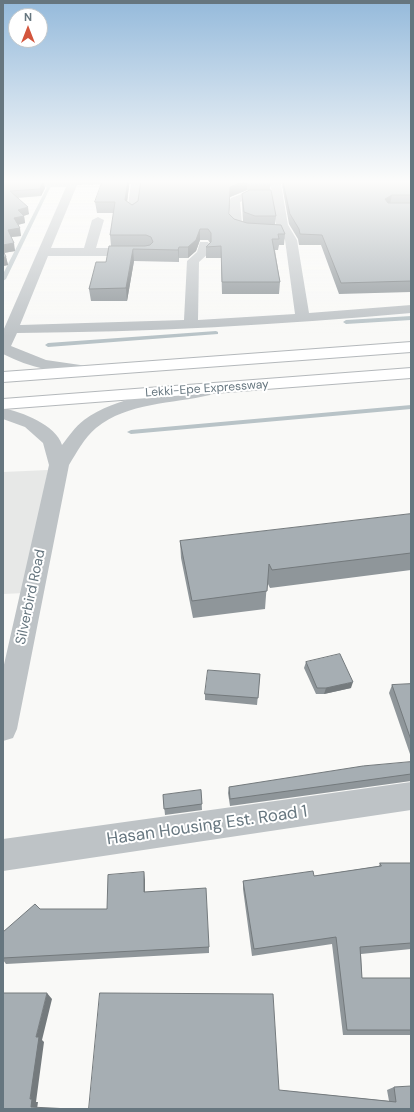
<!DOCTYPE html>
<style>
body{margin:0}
#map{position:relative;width:414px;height:1112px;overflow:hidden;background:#f9f9f7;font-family:"DM Sans",sans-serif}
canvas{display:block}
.frame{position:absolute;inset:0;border:4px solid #66767f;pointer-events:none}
.north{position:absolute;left:8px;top:8px;width:40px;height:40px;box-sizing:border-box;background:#fff;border:1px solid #c2c8cc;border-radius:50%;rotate:0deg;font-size:11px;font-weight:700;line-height:16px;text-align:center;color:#66767f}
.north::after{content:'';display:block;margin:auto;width:14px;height:18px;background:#d3553d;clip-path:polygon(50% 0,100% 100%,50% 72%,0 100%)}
</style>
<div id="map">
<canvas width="414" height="1112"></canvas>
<div class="frame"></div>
<div class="north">N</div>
</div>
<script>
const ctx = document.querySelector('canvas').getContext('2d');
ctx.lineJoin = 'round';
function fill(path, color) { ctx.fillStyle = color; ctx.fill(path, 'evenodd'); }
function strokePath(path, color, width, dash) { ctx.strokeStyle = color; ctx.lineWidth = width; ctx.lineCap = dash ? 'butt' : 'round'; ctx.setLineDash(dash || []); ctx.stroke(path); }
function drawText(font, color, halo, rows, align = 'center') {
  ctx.font = font + ' "DM Sans",sans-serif'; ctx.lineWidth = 4; ctx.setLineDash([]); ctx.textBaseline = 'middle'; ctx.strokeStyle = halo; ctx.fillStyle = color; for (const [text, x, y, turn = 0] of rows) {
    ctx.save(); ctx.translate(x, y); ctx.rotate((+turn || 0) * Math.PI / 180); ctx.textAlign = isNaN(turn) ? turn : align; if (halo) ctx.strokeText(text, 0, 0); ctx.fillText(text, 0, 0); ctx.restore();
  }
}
fill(new Path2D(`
 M48,470l-23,123 -22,1v-122z`), '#e7e8e7');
fill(new Path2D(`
 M48,185l3,1 -45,93 -3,2v-7z
 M411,316v4l-65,4 -3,-2 3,-2z
 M216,331l2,1v2l-170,13 -3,-2 3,-2z
 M411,405v4l-280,25 -4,-2 4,-2z`), '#b8c3c7');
const highway = new Path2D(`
 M411,342v10l-408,30v-10z
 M411,368v10l-408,31v-10z`);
strokePath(highway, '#b4b8bb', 2);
fill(new Path2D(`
 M174,180v3l-4,1h-29l-4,27 -5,3 -5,-3 4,-27 -54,1 -26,63h33l8,-28 6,-3 6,3 -8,28h42l4,1 2,3 -2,3 -4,1h-90l-28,69 164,-5 3,-59 10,-9 3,-10h8l2,3 -1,8 -10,9 -1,58 97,-6 -10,-74 -9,-15 -4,-27h-23l-9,4 2,21 21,5 2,2 -2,2c-9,3 -26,1 -33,-7v-25l1,-2 16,-6h25l-2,-8h-30l-4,-1v-3l81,1 -5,3h-31l7,41 9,15 12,73 102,-8v8c-131,12 -263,19 -394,20l-6,13 35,14 48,7 2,3 -2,3 -6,2c-30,-2 -58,-7 -85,-21v-23l63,-144h-63v-6z
 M402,180h9v3l-8,-1z
 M204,386l6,1 2,4 -2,4c-38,9 -82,7 -114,33 -12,10 -19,24 -27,37l-52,264 -4,9 -10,3v-72l46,-204 -6,-22 -18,-16 -22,-8v-11c19,4 53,17 59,37 7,-9 13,-18 22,-25 32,-24 82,-28 120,-34z
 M411,782v28l-408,61v-32z`), '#bec3c6');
fill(highway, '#fff');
fill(new Path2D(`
 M141,180h130l-1,10 6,26 -1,8 10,10 -1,11h-5l-1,5h-3l5,32 -1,12h-57l-1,-36h-15v-11l4,-4 -2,-3h-8l-4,11 -8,7h-9v4l-45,-1 -7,40h-36l-2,-12 17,-27 5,-16 -1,-11 4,-22h-17l-2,-11 34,-16 -2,16 5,3 6,-4zM247,190h2l-7,4v9l1,19 -9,-3 -5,-5 1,-17z
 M282,180h126l3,4v108l-72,2 -18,-49h-22l-1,-6 -9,-15 -7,-39z
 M3,181l42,7 -4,8 -24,2 12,16 -5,2 1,7 -7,2 3,11 -10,1 4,14 -11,2 2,4 2,8 -5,1z
 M411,514v56l-141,18 -3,-6 -2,27 -72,9 -12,-60 -1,-17z
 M306,662l45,26 -27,6h-8l-12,-26z
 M260,674l-3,31 -52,-5v-6z
 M411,684v73l-22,-64 3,-8z
 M411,762v19l-181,25 -2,-13 1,-6z
 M201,790l1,20 -37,5 -2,-20z
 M380,863h31v86l-50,5 1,24h49v57h-68l-11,-91 -80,12 -9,-67v-8l71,-5 65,-10z
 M145,880v12l64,55v6l-203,11 -3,-4v-28l37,-23h67z
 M394,1087l17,22 -132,-19 110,11 -2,-11z`), '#8f969a');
fill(new Path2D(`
 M128,180h1v6l-3,25 -1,-11z
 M247,180v10l-17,7v-10z
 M43,181l2,7 -4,8 -1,-7z
 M392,195l-2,9 -6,5 1,-10z
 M28,207l1,7 -6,2h1l1,7 -9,2 -2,-7 4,-8z
 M20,228l1,8 -11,1 -2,-7z
 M200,229v11l-4,11 -8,7v-11z
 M14,243l1,8 -12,2v-8z
 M179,247v15l-1,-12z
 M133,249l1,12 -7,40 -1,-13z
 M3,257h3l2,8 -5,1z
 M353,682l-2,6 -27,6 2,-6z
 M144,872l1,8v19l-1,-7z
 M47,993l5,6 -10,41 2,2 -8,60h2l-1,7 -6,-2 -1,-8 6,-62z`), '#747a7d');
const building = new Path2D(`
 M103,180h25l-3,20 7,5 6,-4 3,-21h130h-24l-17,7 -1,27 5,5 13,4 34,2 4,9h-7l1,5h-7l8,43h-58l-1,-36 -15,1 5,-5v-9l-3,-4h-8l-4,11 -8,7h-9l-1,3 -45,-1 -7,39 -37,1 7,-27h10l3,-16h36l5,-1 3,-3 -2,-5 -5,-2h-36l5,-33h-20z
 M283,180h125l3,4v11h-19l-7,4 3,4h23v78l-70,2 -19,-48 -22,-1 -1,-5 -9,-15z
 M3,181h40l-3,8 -30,2 18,16 -10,3 6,6 -10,2 6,10 -12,2 6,13 -11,2z
 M250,190h21l5,26h-21l-11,-4 -2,-18z
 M3,250l3,7h-3z
 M411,514v39l-139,17 -3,-6 -2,27 -75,10 -12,-60z
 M340,654l13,28 -27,6h-9l-11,-26z
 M208,670l52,4 -2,24 -53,-4z
 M411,684v56l-19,-55z
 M411,762v12l-181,25 -1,-12 134,-21z
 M201,790l1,14 -38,5 -1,-14z
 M380,863h31v80l-51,4 2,31h49v52h-64l-11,-93 -82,12 -11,-68 70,-10 1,5 67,-10z
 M144,872v20l62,-4 3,59 -206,11v-26l32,-28 5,5h67l1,-34z
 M3,993h44l-11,44h3l-9,62h2l-1,8 39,2h-67z
 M100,993l173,1 6,96 117,12 -2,-15 17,-1v23h-322z`);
fill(building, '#a6aeb3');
strokePath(building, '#747a7d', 1);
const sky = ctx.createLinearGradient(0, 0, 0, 336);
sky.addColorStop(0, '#95badb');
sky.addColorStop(0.54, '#fcfcfb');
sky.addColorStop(1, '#fcfcfb00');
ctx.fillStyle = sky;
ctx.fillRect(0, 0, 414, 336);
drawText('12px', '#66767f', '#fff', [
 ["Lekki-Epe Expressway",207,389,-4]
]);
drawText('14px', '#66767f', '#fff', [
 ["Silverbird Road",31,597,-78]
]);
drawText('17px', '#66767f', '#fff', [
 ["Hasan Housing Est. Road 1",207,826,-8]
]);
</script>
